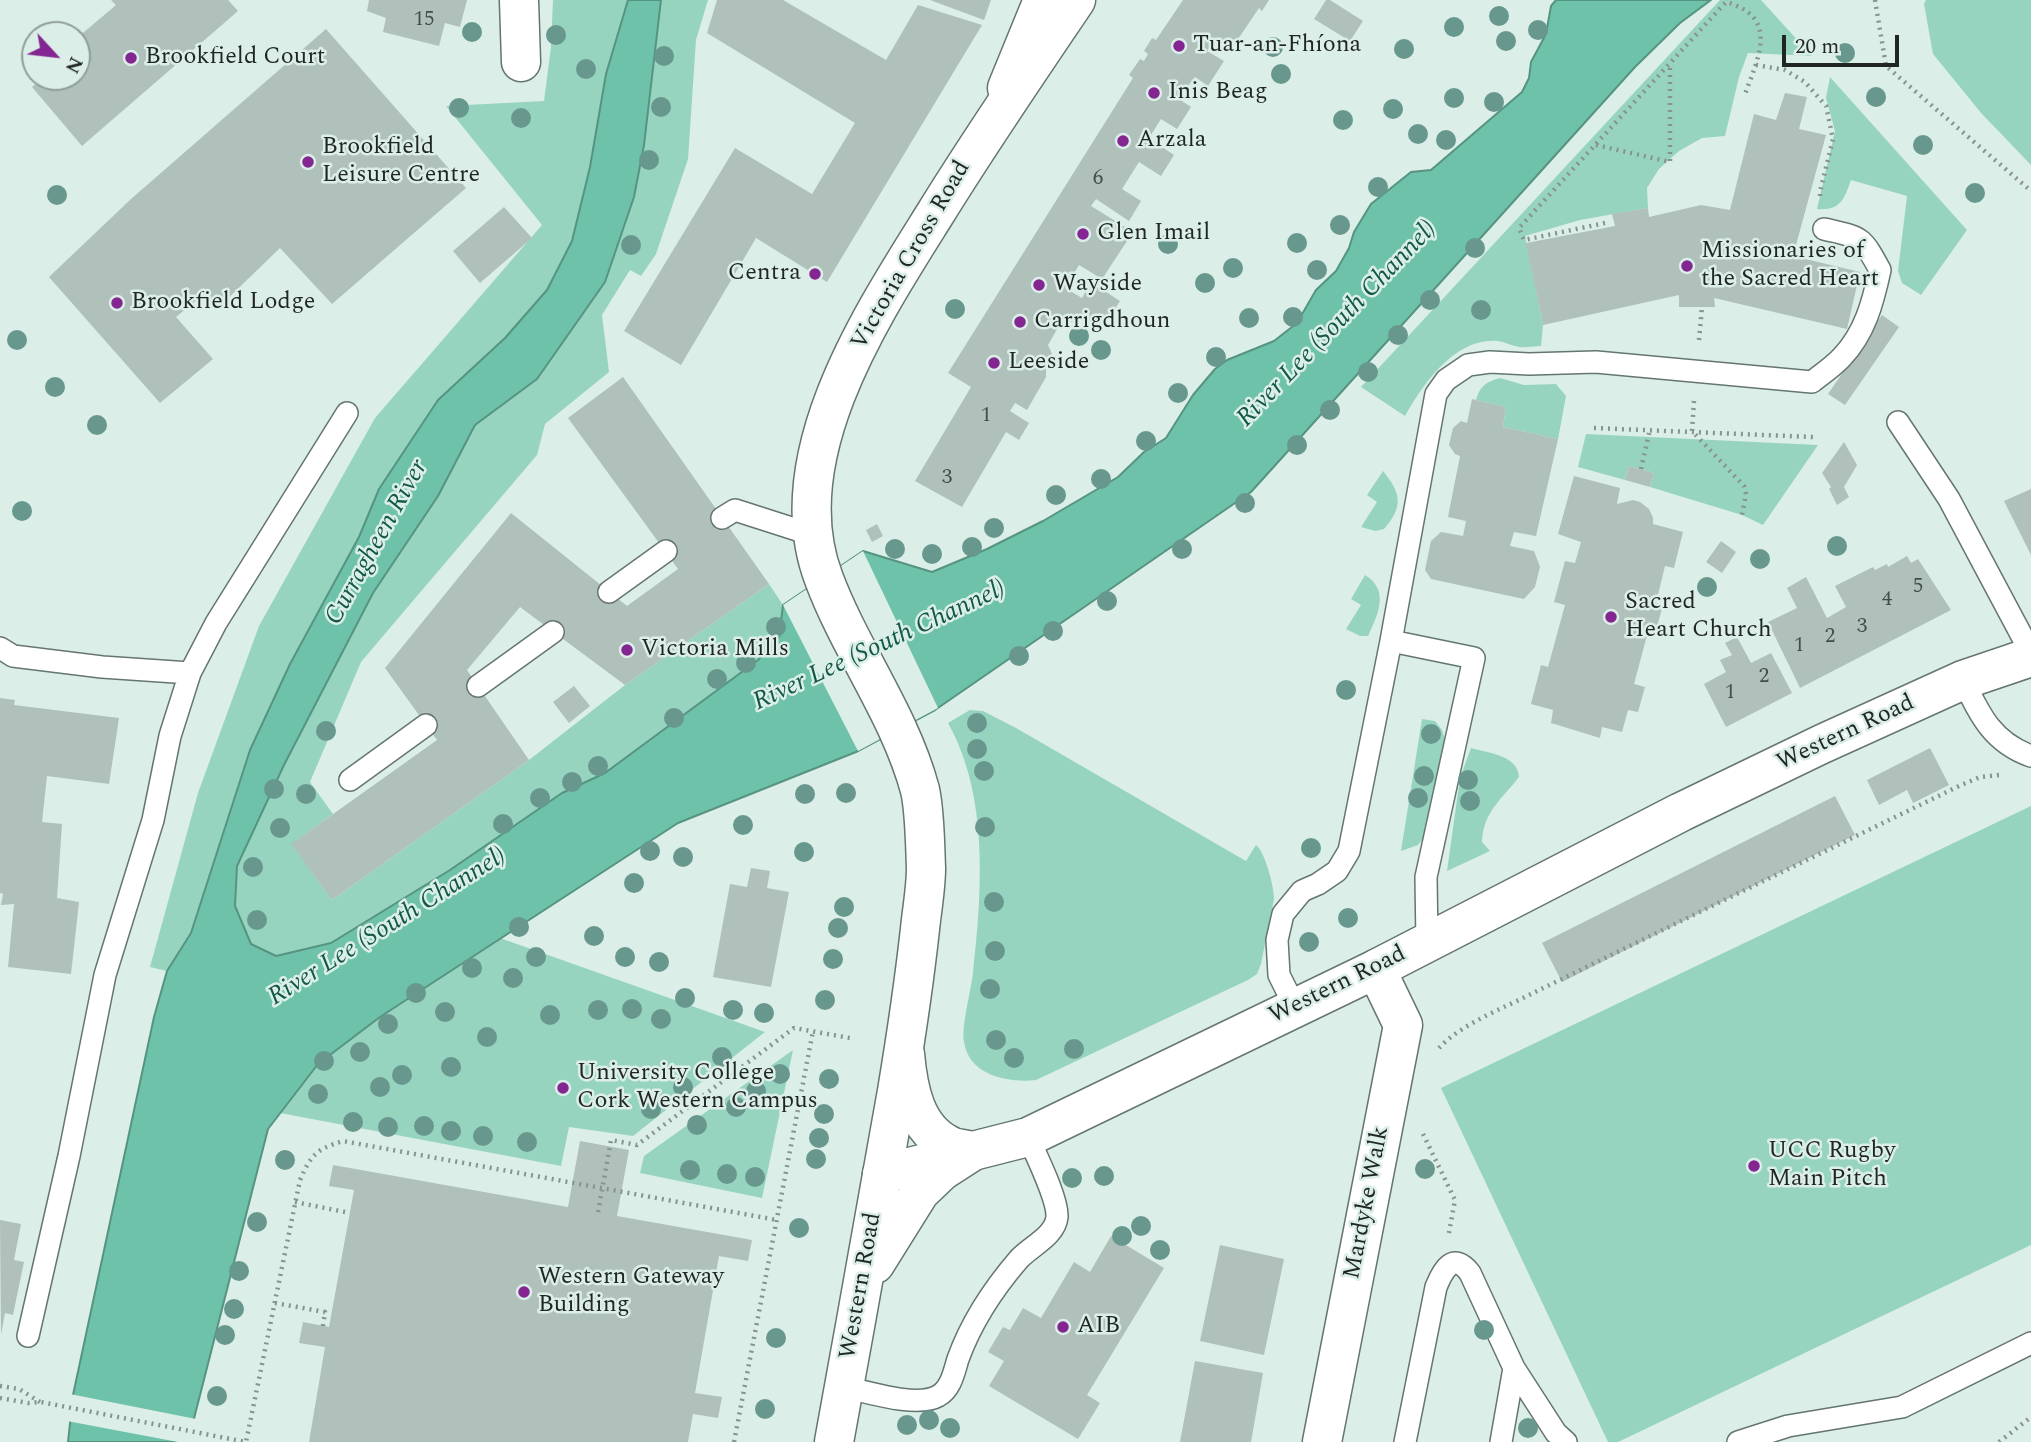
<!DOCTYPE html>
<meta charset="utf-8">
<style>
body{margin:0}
#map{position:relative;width:2031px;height:1442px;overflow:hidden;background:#dceee8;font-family:Spectral,serif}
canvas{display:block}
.north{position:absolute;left:21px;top:21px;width:70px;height:70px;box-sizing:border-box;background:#dceee8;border:2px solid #909e99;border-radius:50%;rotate:117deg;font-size:19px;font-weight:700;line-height:28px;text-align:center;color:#1f2623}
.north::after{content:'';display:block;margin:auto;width:24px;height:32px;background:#842691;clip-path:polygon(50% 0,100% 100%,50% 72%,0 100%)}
.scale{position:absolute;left:1782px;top:35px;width:117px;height:32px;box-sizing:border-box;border:4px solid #1f2623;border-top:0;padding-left:9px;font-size:21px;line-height:24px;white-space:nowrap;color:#1f2623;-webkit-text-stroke:5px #dceee8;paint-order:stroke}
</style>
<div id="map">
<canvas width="2031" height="1442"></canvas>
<div class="north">N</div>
<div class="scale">20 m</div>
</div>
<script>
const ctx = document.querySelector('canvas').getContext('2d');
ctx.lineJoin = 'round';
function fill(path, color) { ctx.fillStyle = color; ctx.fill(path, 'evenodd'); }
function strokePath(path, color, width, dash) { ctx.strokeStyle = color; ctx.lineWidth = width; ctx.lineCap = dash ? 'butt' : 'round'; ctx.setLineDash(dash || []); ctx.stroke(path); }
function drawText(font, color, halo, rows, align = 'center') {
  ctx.font = font + ' Spectral,serif'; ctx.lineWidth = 5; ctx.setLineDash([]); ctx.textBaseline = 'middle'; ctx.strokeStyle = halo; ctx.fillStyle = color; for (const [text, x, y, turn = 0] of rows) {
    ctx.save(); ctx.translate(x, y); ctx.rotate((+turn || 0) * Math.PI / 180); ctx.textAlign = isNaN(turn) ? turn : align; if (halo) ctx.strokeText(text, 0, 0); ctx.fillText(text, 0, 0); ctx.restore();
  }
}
fill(new Path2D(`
 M553,0h75l-22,74 -16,93 -18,74 -25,49 -168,199 -20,48 -69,127 -40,86 -59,183 -24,38 -17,-4 48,-174 61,-167 116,-208 167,-193 -96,-119 98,-5 7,-54z
 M661,0h47l-12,40 -8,119 -32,95 -15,22 -11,-6 -28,45 7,57 -64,52 -8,31 -176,207 -51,120 23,32 -41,30 40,56 197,-140 96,-75 144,-101 14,21 -4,32 -21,23 -153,113 -43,20 -112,77 -119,73 -55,13 -25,-12 -16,-37 2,-41 47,-101 89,-172 65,-97 37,-71 62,-46 68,-97 29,-85 10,-52z
 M1720,0h41l51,56 -64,-3 -9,24 -14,59 -23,2 -23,13 -20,18 -12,19 1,20 -68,12 -55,16 18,89 -2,21c-7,0 -15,2 -22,1 -7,-1 -14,-5 -21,-6 -43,-4 -75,43 -93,75l-44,-29z
 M1926,0h105v165l-49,-51 -49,-60 -9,-50z
 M1830,77l137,153 -46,65 -19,-12 -4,-12 9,-75 -56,-16c-7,20 -11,31 -34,29l18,-78 -9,-33z
 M1500,378l24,7 32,-1 10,12 -8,43 -55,-12 3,-20 -30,-7c4,-14 10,-18 24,-22z
 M1586,434l232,11 -55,80 -21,-10 -92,-28 4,-14 -25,-7 -4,14 -47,-13z
 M1383,471c19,23 20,36 1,58l-9,2 -14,-4 16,-25 -10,-7z
 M1365,575c25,15 13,40 3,61h-8l-14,-7 15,-24 -10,-6z
 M970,710l13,1 33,17 230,133 10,-16c9,7 18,41 18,54l-13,65 -4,10 -9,6 -212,100c-27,3 -67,-4 -72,-38 -3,-14 7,-52 9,-69 9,-81 16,-177 -25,-250z
 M1422,719l13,2 7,9 3,10 -18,94 -9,11 -17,6z
 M1471,748c17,5 47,7 48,29 -17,22 -36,35 -37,65l8,9 -43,20 13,-93z
 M2031,806v439l-413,197h-10l-167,-354z
 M500,938l265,94 -132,104 -64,-9 -8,39 -281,-53 38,-49 62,-47z
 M793,1050l-31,148 -122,-25 4,-17z`), '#97d4c0');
const water = new Path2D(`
 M628,0h33l-17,145 -10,52 -29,85 -68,97 -62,46 -37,71 -65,97 -89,172 -47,101 -2,40 16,38 25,12 55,-13 119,-73 112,-77 43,-20 153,-113 21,-23 4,-32 80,-54 69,21 55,-23 56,-28 75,-44 26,-25 22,-14 27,-43 22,-26 12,-9 47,-19 23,-18 19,-33 20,-19 13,-23 5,-16 17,-28 40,-32 20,-2 91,-78 7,-14 2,-16 15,-28 5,-28 5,-6h155l-31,23 -45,44 -384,425 -316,218 -79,42 -178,71 -298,194 -62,47 -50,65 -80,313h-120l5,-47 81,-378 13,-46 24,-38 59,-183 40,-86 69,-127 20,-48 59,-89 67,-62 42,-48 25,-49 18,-74 16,-93z`);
fill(water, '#6ec2a9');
strokePath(water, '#569381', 2);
fill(new Path2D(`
 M863,551l75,157 -80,43 -75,-146z
 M70,1394l126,25 -5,23h-13l-111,-21z`), '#dceee8');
fill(new Path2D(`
 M111,0h117l10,11 -156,135 -50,-59 12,-10h33v-39l39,-33z
 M369,0h98l-7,27 -15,-4 -6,23 -56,-14 3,-14 -19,-7z
 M717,0h66l103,60 32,-55 64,20 -155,257 -71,-44 -75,127 -57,-34 111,-183 77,46 43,-71 -148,-90z
 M930,0h61l-7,20z
 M1183,0h86l-7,11 -3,-3 -29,43 -15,-11 -8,11 17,10 -16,25 -13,-9 -7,9 -9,13 12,8 -14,22 -16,-10 -12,19 25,17 -13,21 -22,-14 -17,27 19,12 -12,20 -33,-22 -5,7 42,26 -31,47 -23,-14 -14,23 17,10 9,-16 29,19 -18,28 -25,-15 -5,8 -8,-5 -16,28 4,9 -6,16v7l-19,33 -12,-7 -5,8 19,12 -10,17 -13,-8 -44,75 -47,-26 56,-94 -23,-14 185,-295 -4,-3 11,-16 4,2 4,-7 -4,-3 8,-13 4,2z
 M1326,0h4l33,21 -13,20 -36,-22z
 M326,29l140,159 -134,116 -52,-56 -62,60 -14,-14 -28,23 37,42 -53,44 -111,-126 82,-78z
 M1785,93l22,4 -8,32 27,6 -33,121 67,16 -13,57 -133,-31 1,9h-36v-12l-136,30 -17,-82 89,-17 -3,-12 36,-6 1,9 52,-12 29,5 24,-96 22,6z
 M504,207l28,31 -52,45 -27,-32z
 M1882,315l17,12 -54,78 -17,-11z
 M623,377l146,207 -144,101 -105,-78 -53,63 62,90 -197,140 -41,-56 146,-104 -52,-72 126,-155 116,93 51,-37 -110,-151z
 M1472,399l34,8 -3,20 55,12 -22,97 -22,-4 -4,14 24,5 6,16 -5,20 -11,12 -93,-20 -6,-9 6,-29 10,-9 22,4 3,-15 -18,-4 12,-61 -5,-2 -6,-9 4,-17 8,-7 6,2z
 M1844,442l13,23 -13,22 5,10 -12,8 -8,-16 2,-2 -9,-14z
 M1629,466l25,7 -4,14 -25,-7z
 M1574,476l46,12 -3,16 16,-4 7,2 9,7 4,9v6l30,8 -9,36 -9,-2 -9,37 7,2 -7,25 -7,-2 -15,56 11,3 -7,25 -10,-2 -6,22 -20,-5 -2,11 -49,-15 2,-13 -22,-6 10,-39 7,2 17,-62 -11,-3 11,-41 10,2 6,-21 -23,-8z
 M2031,489v66l-27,-54z
 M877,524l6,12 -11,6 -6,-12z
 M1721,541l15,11 -14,21 -16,-11z
 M1907,556l4,7 7,-4 33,51 -151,78 -32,-66 29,-14 -10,-20 19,-11 21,41 19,-11 -11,-21 38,-19 2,3 12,-6 1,3z
 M1737,637l14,26 20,-10 21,40 -66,34 -22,-43 22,-12 -6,-12 12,-5 -7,-12z
 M574,686l16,20 -21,17 -16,-21z
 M0,698l15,2 -1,5 105,13 -10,66 -62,-8 -5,46 20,2 -5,74 22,4 -8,72 -63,-7 6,-63 -13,1 2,-11 -3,-1z
 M1930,748l19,37 -36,18 -6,-13 -28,15 -12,-25z
 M1835,796l20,39 -293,147 -20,-39z
 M751,868l19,3 -3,17 22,4 -18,95 -58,-10 17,-93 17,3z
 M580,1141l49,9 -12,66 135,24 -4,21 -29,-5 -24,137 27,4 -4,21 -25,-4 -5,28h-379l16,-95 -26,-4 4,-21 26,5 25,-137 -25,-4 4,-21 235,42z
 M0,1220l21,4 -7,36 10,2 -11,53 -8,-2 -4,22z
 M1111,1236l53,32 -77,127 13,8 -22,36 -89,-53 15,-25 -16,-9 15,-25 7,3 13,-22 18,10 33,-56 16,10z
 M1220,1245l64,14 -20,96 -64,-14z
 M1195,1361l68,12 -12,69h-71z`), '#b0c1bb');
const service = new Path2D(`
 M1898,422l51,77 82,154
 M722,518l13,-8 78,25
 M609,592l57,-41
 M1391,641l45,-247 10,-14 22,-15 22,-3 39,2 67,-2 216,20c10,-8 22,-16 30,-25 23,-24 31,-55 38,-87 -19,-35 -18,-32 -56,-41
 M0,648l13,8 89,11 88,6 26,-50 131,-210
 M1963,680c17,35 29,62 68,76
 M478,686l75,-54
 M350,780l76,-55
 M1295,1007l-16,-32 -2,-35 6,-26 19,-23 16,-7 19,-13 12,-20 42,-210 83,17 -48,219 1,66
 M28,1336l41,-180 36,-181 48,-155 17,-84 20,-63
 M844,1387c24,5 73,21 94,9 13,-7 16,-24 20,-37 13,-36 36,-71 61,-100 12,-13 36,-23 38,-42 1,-18 -21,-62 -29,-80
 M1405,1442l31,-155c7,-17 17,-36 34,-14l44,95 42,65 10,9
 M1501,1442l13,-74
 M1738,1442l50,-16 114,-19 129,-64`);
const minor = new Path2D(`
 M519,0l2,62
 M1322,1442l81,-417 -27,-56`);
const secondary = new Path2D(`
 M1007,88l36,-88
 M905,1054c3,34 10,76 46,92 6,3 15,3 22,5
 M882,1174l146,-37 348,-168 305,-157 141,-68 141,-64 68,-23`);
const trunk = new Path2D(`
 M875,1264l45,-72 22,-21 31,-20
 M834,1442c21,-117 43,-234 63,-351 9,-54 17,-108 23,-162 2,-20 6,-41 6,-61 -1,-23 -1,-56 -6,-78 -20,-75 -69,-139 -96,-211 -47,-122 49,-266 111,-365 45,-73 93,-143 141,-214`);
strokePath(service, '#657570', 24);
strokePath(minor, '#657570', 41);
strokePath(secondary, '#657570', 41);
strokePath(trunk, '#657570', 41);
strokePath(new Path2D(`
 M1875,0l11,66 145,125
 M1756,65l29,5 20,12 21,24 7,33 -13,53v8
 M1596,145l74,17v-98
 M1605,223l-81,17 -5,-12 207,-226c53,15 33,54 19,92
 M1699,340l3,-33
 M1694,401l-2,30 52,55 2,8 -4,21
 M1594,428l219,9
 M1641,469l9,-40
 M1439,1048c22,-24 65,-40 94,-55l426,-207 21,-9 19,-2
 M1423,1134l32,66 -6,33
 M295,1202l55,11
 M598,1212l13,-72 26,5 157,-117 56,10
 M275,1303l50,9 -2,14
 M0,1386l19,3 21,13
 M0,1398l28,5 13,-1 205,40 54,-262c11,-25 16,-31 43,-39l434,79
 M734,1442l79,-411
 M1999,1442l32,-25`), '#86938e', 4.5, [2, 5]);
strokePath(service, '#fff', 21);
strokePath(minor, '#fff', 38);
strokePath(secondary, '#fff', 38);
strokePath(trunk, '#fff', 38);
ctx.fillStyle = '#68988d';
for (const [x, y] of [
 [1499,16],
 [1454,27],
 [1538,30],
 [472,32],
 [556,35],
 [1506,41],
 [1273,47],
 [1404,49],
 [1845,53],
 [664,56],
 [586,69],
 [1281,74],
 [1876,97],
 [1454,98],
 [1494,102],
 [661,107],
 [459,108],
 [1393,109],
 [521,118],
 [1343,120],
 [1418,134],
 [1446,140],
 [1923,145],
 [649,160],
 [1378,187],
 [1975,193],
 [57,195],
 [1340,225],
 [1297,243],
 [1168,244],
 [631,245],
 [1475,248],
 [1233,268],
 [1317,270],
 [1205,283],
 [1430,300],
 [955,309],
 [1481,310],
 [1293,317],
 [1249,318],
 [1398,335],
 [1079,336],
 [17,340],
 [1101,350],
 [1216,357],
 [1368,372],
 [55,387],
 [1178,393],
 [1330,410],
 [97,425],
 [1146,441],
 [1297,445],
 [1101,479],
 [1056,495],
 [1245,503],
 [22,511],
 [994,528],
 [1837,546],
 [972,547],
 [895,549],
 [1182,549],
 [932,554],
 [1760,559],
 [1707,587],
 [1107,601],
 [776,627],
 [1053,631],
 [1019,656],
 [746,663],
 [717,679],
 [1346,690],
 [674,718],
 [977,723],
 [326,731],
 [1431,734],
 [977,749],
 [598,766],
 [984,771],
 [1424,776],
 [1468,780],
 [572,782],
 [274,789],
 [846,793],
 [306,794],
 [805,794],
 [540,798],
 [1418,798],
 [1470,801],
 [503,824],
 [743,825],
 [985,827],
 [280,828],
 [1311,848],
 [650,851],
 [804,852],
 [683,857],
 [253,867],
 [634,883],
 [994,902],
 [844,907],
 [1348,918],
 [257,920],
 [519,927],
 [838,928],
 [594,936],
 [1309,942],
 [995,951],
 [536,957],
 [625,957],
 [833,959],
 [659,962],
 [472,968],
 [513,978],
 [990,989],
 [416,993],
 [685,998],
 [825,1000],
 [632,1009],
 [598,1010],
 [733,1010],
 [445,1012],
 [764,1013],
 [550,1015],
 [661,1019],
 [388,1024],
 [487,1037],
 [996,1040],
 [1074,1049],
 [360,1052],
 [722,1057],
 [1014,1058],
 [324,1061],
 [451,1067],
 [780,1074],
 [402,1075],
 [829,1079],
 [380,1087],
 [683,1087],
 [756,1091],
 [318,1094],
 [736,1107],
 [651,1109],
 [824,1114],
 [353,1122],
 [697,1125],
 [424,1126],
 [388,1127],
 [451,1131],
 [483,1136],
 [819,1138],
 [527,1142],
 [816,1159],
 [285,1160],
 [1425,1169],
 [690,1170],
 [727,1174],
 [1104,1176],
 [755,1177],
 [1072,1178],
 [257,1222],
 [1141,1226],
 [799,1228],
 [1122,1236],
 [1160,1250],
 [239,1271],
 [234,1309],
 [1484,1330],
 [225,1335],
 [776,1338],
 [217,1396],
 [765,1409],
 [929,1420],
 [907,1425],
 [950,1428],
 [1528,1428]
]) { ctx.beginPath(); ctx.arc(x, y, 10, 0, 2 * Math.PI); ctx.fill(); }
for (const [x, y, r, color] of [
 [1179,46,7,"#842691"],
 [131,58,7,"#842691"],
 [1154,93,7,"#842691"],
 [1123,141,7,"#842691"],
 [308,162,7,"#842691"],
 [1083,234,7,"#842691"],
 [1687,266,7,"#842691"],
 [815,274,7,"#842691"],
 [1039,285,7,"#842691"],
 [117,303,7,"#842691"],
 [1020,322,7,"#842691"],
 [994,363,7,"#842691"],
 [1611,617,7,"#842691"],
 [627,650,7,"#842691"],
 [563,1088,7,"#842691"],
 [1754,1166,7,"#842691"],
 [524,1292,7,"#842691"],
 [1063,1327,7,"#842691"]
]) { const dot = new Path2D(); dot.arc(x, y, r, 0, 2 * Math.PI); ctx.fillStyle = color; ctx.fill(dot); strokePath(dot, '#dceee8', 2.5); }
drawText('21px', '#434d49', null, [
 ["15",424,21],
 ["6",1098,180],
 ["1",986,417],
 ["3",947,479],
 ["5",1918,588],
 ["4",1887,601],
 ["3",1862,628],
 ["2",1830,638],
 ["1",1799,647],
 ["2",1764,678],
 ["1",1730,694]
]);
drawText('24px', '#1f2623', '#dceee8', [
 ["Tuar-an-Fhíona",1193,46],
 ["Brookfield Court",145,58],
 ["Inis Beag",1168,93],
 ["Arzala",1137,141],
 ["Brookfield",322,148],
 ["Leisure Centre",322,176],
 ["Glen Imail",1097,234],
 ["Missionaries of",1701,252],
 ["the Sacred Heart",1701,280],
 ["Centra",801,274,"right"],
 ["Wayside",1053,285],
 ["Brookfield Lodge",131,303],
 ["Carrigdhoun",1034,322],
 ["Leeside",1008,363],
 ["Sacred",1625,603],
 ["Heart Church",1625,631],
 ["Victoria Mills",641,650],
 ["University College",577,1074],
 ["Cork Western Campus",577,1102],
 ["UCC Rugby",1768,1152],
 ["Main Pitch",1768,1180],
 ["Western Gateway",538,1278],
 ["Building",538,1306],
 ["AIB",1077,1327]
], 'left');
drawText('24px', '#1f2623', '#dceee8', [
 ["Victoria Cross Road",912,256,-60],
 ["Western Road",1846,734,-25],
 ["Western Road",1338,986,-26],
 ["Mardyke Walk",1368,1203,-79],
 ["Western Road",862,1286,-80]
]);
drawText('italic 26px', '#135847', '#dceee8', [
 ["River Lee (South Channel)",1338,325,-46],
 ["Curragheen River",378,543,-61],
 ["River Lee (South Channel)",880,647,-25],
 ["River Lee (South Channel)",388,928,-32]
]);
</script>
